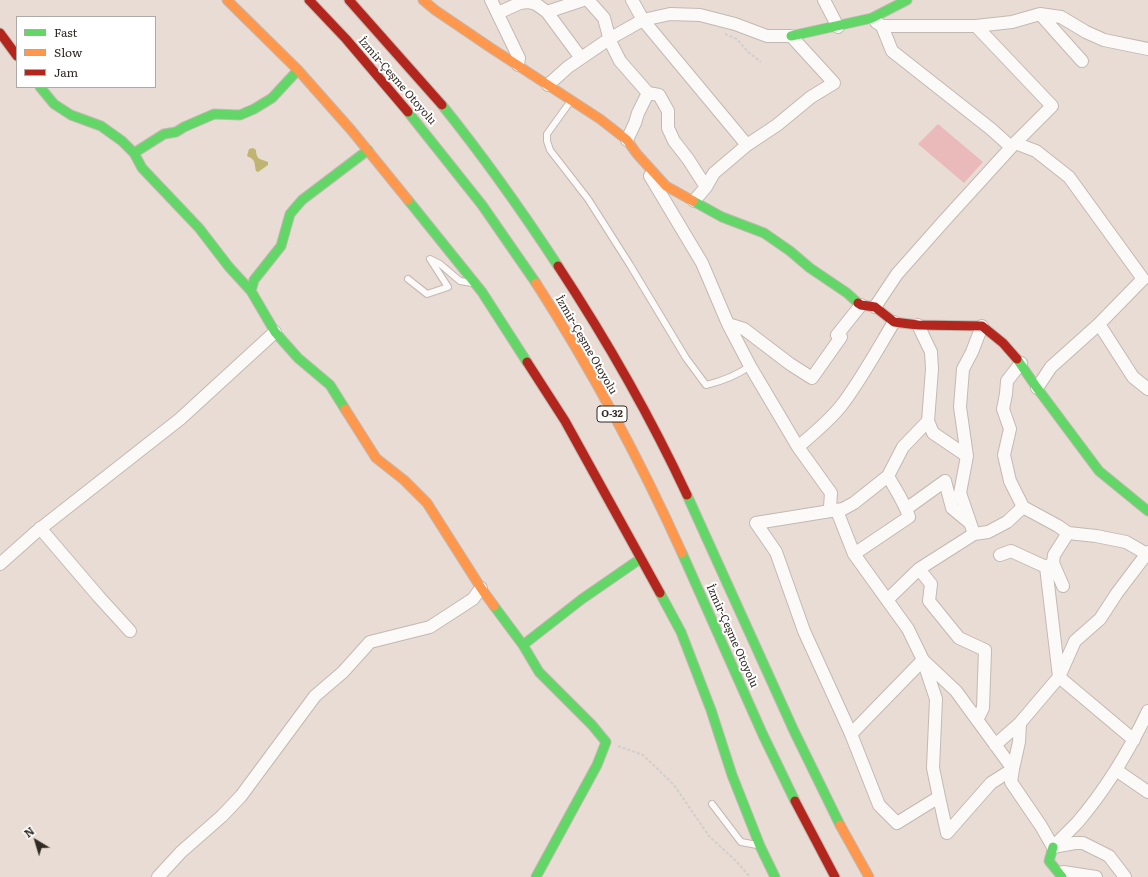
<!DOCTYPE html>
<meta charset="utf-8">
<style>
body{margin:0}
#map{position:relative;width:1148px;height:877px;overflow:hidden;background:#e9dcd4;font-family:Literata,serif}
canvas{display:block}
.legend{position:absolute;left:16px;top:16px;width:140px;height:72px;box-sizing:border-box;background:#fff;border:1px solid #ada9a7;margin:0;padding:5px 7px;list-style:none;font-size:12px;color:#312923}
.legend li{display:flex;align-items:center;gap:8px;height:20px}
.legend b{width:20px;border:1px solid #ada9a7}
.north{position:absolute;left:16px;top:821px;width:40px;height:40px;-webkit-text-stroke:3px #fff;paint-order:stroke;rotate:322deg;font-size:11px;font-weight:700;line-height:16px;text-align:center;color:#312923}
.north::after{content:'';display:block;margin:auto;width:14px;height:18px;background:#312923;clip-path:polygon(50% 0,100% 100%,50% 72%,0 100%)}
</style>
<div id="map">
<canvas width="1148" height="877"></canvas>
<ul class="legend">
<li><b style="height:5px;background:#63d668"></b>Fast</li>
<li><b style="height:5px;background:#ff974d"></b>Slow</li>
<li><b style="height:5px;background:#b3261e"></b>Jam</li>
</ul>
<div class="north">N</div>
</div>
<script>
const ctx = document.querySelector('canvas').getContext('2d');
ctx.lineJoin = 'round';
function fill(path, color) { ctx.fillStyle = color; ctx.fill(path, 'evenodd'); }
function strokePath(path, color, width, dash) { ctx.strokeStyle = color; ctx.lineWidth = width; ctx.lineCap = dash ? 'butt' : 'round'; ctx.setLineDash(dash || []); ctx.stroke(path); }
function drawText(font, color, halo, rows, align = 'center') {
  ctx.font = font + ' Literata,serif'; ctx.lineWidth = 4; ctx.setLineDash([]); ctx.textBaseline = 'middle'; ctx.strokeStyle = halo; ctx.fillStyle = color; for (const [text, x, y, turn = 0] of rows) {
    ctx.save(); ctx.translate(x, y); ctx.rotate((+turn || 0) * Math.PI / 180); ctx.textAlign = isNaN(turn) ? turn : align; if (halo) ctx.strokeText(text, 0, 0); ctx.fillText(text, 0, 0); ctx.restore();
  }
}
fill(new Path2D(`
 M938,124l45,38 -19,21 -46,-39z`), '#eababa');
fill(new Path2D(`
 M253,148l3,2c0,10 5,9 12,12v3l-10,7 -2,-1c-2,-9 0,-11 -9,-15l2,-7z`), '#c0b473');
const lane = new Path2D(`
 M570,102l-23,32v7l3,9 38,49 42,66 56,93 20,27c17,-4 30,-9 44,-19
 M408,279l19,15 21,-7 -18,-28 10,5 20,17 12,2
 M712,804l29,38 16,3`);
const street = new Path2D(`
 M491,0l28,58 -1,7
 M588,0l16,18 4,15 1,6 11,22 28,32 11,2 9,16v17l6,13 14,18 18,28
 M632,0l11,20 104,125
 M824,0l14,27
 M547,12l36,-12
 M498,13l22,-10 8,-1 8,2 11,8 34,46
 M1040,14l42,47
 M876,22l6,4 10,25 99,78 20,18
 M882,26h94l36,-4 28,-8 21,3 25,15 18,8 44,9
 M548,85l20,-18 41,-28 34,-19 27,-6 30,1 35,9 32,12h24l43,47 -23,14 -34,28 -30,20 -33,28 -8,14 -12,14
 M627,140l8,-17 3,-10 10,-20
 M1015,143l21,8 33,26 74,102 -44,45 -48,43 -14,21
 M650,176l52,87 26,61 22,42 48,81 33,46 -1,14 7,4 17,43 54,75 15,31 33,31 57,78 -2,13 30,44 12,21
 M875,307l22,-33 47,-53 71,-78 37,-37 -76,-80
 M728,324l16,5 46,35 22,14 29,-41 -4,-2 24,-30
 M1099,324l34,53 15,12
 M1021,363l-14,18 -1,13 -3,15 7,20 -6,26 6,26 13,26
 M928,421l5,12 34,23
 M798,447c15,-13 31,-26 43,-41 20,-26 36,-56 53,-84
 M906,509l39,-28 7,27 18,15
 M40,528l59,69 31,34
 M974,534l-14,-41 7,-37 -7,-49 3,-38 9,-17 10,-26
 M854,554l55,-37c-4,-14 -14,-28 -21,-41
 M1000,555l11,-4 35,16
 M1053,563l10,23
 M0,564l36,-32 144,-113 95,-87
 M919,569l12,15 -2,17 30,37 26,12 -2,58 -6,12
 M887,600l32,-31 55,-35 14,-2 19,-10 16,-15 35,19 10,7
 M851,734l72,-74 13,39 -3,69 6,29 -42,26 -18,-18 -28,-71 -47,-103 -28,-79 -20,-29 87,-14 11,-6 34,-27 15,-29 25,-26 4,-52 -1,-17 -13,-27
 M1134,740l-75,-63 -13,-110 7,-4 1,-8 14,-22 28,3 30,6 21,12
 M995,745l25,-22 39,-46 16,-36 25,-22 17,-26 31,-41
 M1116,770l32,22
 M939,797l8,36
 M947,833l44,-50 22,-14 6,-27 1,-19
 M1053,847c8,-8 16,-16 24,-24 29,-34 52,-72 71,-112
 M1053,847l22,-4h8l26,13 16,21
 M158,877l23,-25 41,-36 19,-20 74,-100 28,-24 27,-30 60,-15 43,-28 8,-11
 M1063,877v-5l33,5`);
const fast = new Path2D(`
 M791,36l81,-18 35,-18
 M40,87l14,17 17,11 30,11 21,15 12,12 8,15 57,60 30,39 22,24
 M442,105c41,51 80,106 116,161
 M408,112l74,93 54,78
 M134,153l30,-19 12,-2 8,-5 30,-13 26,1 14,-6 18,-11 26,-28
 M408,200l74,92 45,70
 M693,201l29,16 42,16 26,18 20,17 37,25 11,10
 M1017,359l20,29 62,83 49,40
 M345,409l-15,-24 -32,-27 -23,-26 -24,-41 3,-11 27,-34 9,-32 12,-14 66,-50
 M687,495l107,236 46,94
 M682,553l81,182 32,66
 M660,593l21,39 30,78 21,65 28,71 15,31
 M494,606l29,39 59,-46 58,-40
 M523,645l16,27 53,53 14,17 -9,23 -61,112
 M1053,847l-4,14 13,16`);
const slow = new Path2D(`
 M227,0l71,70 54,61 56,69
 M423,0l12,10 56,38 109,71 27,21 10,14 29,32 27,15
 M536,283c55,86 104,177 146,270
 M345,409l31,49 28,22 23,23 54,85 13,18
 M840,825l29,52`);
const jam = new Path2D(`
 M309,0l37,39 62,73
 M349,0l93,105
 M0,33l17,23
 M558,266c48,73 92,150 129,229
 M858,303l3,2 14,2 19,15 24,3 64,1 21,17 14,16
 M527,362l38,59 95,172
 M795,801l40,76`);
strokePath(lane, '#c2b9b2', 8);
strokePath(street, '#c2b9b2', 14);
strokePath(fast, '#c2b9b2', 11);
strokePath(slow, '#c2b9b2', 11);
strokePath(jam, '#c2b9b2', 11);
strokePath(new Path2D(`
 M725,34l12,5 11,13 13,10
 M618,746l25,9 31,30 35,51 27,25 14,16`), '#d2cecc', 2, [3, 2]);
strokePath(lane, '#fcfaf9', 6);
strokePath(street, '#fcfaf9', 12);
strokePath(fast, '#63d668', 9);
strokePath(slow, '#ff974d', 9);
strokePath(jam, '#b3261e', 9);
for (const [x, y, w] of [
 [612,414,30]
]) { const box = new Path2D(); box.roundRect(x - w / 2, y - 8, w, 16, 3); ctx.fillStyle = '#fff'; ctx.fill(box); strokePath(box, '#312923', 1); }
drawText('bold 10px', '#312923', null, [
 ["O-32",612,414]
]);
drawText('11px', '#312923', '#fff', [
 ["İzmir-Çeşme Otoyolu",397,81,49],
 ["İzmir-Çeşme Otoyolu",586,345,60],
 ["İzmir-Çeşme Otoyolu",732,636,66]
]);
</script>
